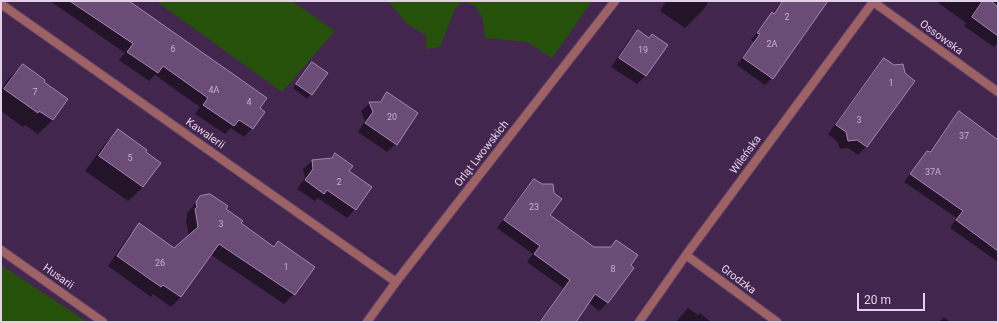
<!DOCTYPE html>
<meta charset="utf-8">
<style>
body{margin:0}
#map{position:relative;width:999px;height:323px;overflow:hidden;background:#43264d;font-family:Roboto,sans-serif}
canvas{display:block}
.frame{position:absolute;inset:0;border:2px solid #e3d1e9;pointer-events:none}
.scale{position:absolute;left:857px;top:293px;width:68px;height:18px;box-sizing:border-box;border:2px solid #e3d1e9;border-top:0;padding-left:5px;font-size:12px;line-height:14px;white-space:nowrap;color:#e3d1e9;-webkit-text-stroke:3px #43264d;paint-order:stroke}
</style>
<div id="map">
<canvas width="999" height="323"></canvas>
<div class="frame"></div>
<div class="scale">20 m</div>
</div>
<script>
const ctx = document.querySelector('canvas').getContext('2d');
ctx.lineJoin = 'round';
function fill(path, color) { ctx.fillStyle = color; ctx.fill(path, 'evenodd'); }
function strokePath(path, color, width, dash) { ctx.strokeStyle = color; ctx.lineWidth = width; ctx.lineCap = dash ? 'butt' : 'round'; ctx.setLineDash(dash || []); ctx.stroke(path); }
function drawText(font, color, halo, rows, align = 'center') {
  ctx.font = font + ' Roboto,sans-serif'; ctx.lineWidth = 3; ctx.setLineDash([]); ctx.textBaseline = 'middle'; ctx.strokeStyle = halo; ctx.fillStyle = color; for (const [text, x, y, turn = 0] of rows) {
    ctx.save(); ctx.translate(x, y); ctx.rotate((+turn || 0) * Math.PI / 180); ctx.textAlign = isNaN(turn) ? turn : align; if (halo) ctx.strokeText(text, 0, 0); ctx.fillText(text, 0, 0); ctx.restore();
  }
}
fill(new Path2D(`
 M156,1h136l43,30 -53,61z
 M388,1h204l-40,57 -25,-16 -42,-4 -2,-19 -8,-13 -12,-5 -8,8 -15,38 -14,2v-14l-19,-11z
 M1,265l86,57h-86z`), '#25510b');
fill(new Path2D(`
 M50,1h73l136,108 -7,19 -8,9 -13,-9 -6,6 -30,-20 5,-7 -45,-32 -6,6 -30,-21 6,-7z
 M666,1h43l-5,8 -19,19 -25,-17z
 M782,1h31l-41,77 -7,7 -28,-20 17,-23 -3,-2 14,-19 8,-7z
 M936,1h62v42l-4,4 -30,-21 2,-3z
 M638,31l10,8 4,-4 15,10 -22,31 -8,8 -26,-17 18,-27z
 M884,60l30,21 -48,66 -8,8 -10,-7 -8,1 -3,-8 -9,-7 48,-66z
 M312,63l-1,31 -4,5 -14,-11z
 M23,65l20,17 24,18 -14,20 -15,14 -13,-9 -2,2 -22,-16v-21l7,-11z
 M387,93l9,51 -9,8 -29,-20 7,-11 -4,-10 9,-8h7z
 M959,113l39,28v121l-48,-34 7,-10 -53,-36 17,-23 6,-7 1,1 24,-33z
 M118,131l42,32 -17,24 -15,14 -43,-30 19,-26z
 M335,155l13,16 23,16 -16,22 -8,9 -29,-20 -3,3 -18,-12 8,-11 -2,-9 9,-8 19,-2z
 M534,180l15,35 45,33h15l7,-7 14,25 2,2 -25,35 -8,8 -11,-9 -14,20h-35l24,-34 -36,-26 6,-8 -36,-26 29,-40z
 M201,197l24,12 15,14 33,24 5,-5 35,25 -19,27 -10,10 -74,-50 -29,43 -10,10 -18,-13 -2,3 -43,-31 22,-32 9,-9 35,24 15,-12 -3,-17 1,-3v-4z
 M688,308l10,7 2,-2 11,9h-35z
 M944,317l6,5h-11z`), '#0007');
const building = new Path2D(`
 M70,1h59l138,97 -7,10 5,4 -12,17 -14,-9 -5,6 -31,-21 5,-7 -45,-32 -5,7 -31,-21 6,-8z
 M783,1h45l-55,78 -30,-21 17,-24 -3,-1 15,-21 2,2z
 M983,1h8l7,6v29l-26,-19z
 M638,30l11,8 3,-4 16,11 -22,31 -27,-18z
 M884,58l10,7 9,-1 2,9 10,8 -48,66 -10,-7 -9,1 -2,-9 -10,-7z
 M312,62l16,11 -16,22 -16,-11z
 M23,64l22,16 -1,2 24,17 -15,21 -14,-9 -1,2 -34,-24z
 M387,92l31,21 -21,32 -32,-22 8,-11 -4,-10h11z
 M959,111l39,29v111l-42,-31 7,-9 -53,-37 17,-23 3,1z
 M118,129l29,21 -1,2 15,11 -18,24 -44,-31z
 M335,153l18,13 -4,5 23,16 -16,23 -29,-20 -3,4 -19,-14 8,-11 -1,-9 20,-2z
 M534,179l8,5h11l1,9 8,6 -12,16 44,32h17l5,-7 22,15 -7,10 3,3 -26,35 -13,-9 -19,28h-36l30,-42 -36,-26 6,-8 -36,-26z
 M210,194l18,12 -2,3 17,12 -2,2 33,24 4,-6 37,26 -20,28 -76,-51 -38,53 -18,-12 -2,2 -44,-31 22,-33 35,25 24,-21 -3,-18 2,-2 -1,-5 4,-6z`);
fill(building, '#6b4c76');
strokePath(building, '#a685b2', 1);
const street = new Path2D(`
 M872,1l126,91
 M1,4l395,278
 M1,250l102,72
 M686,255l91,67
 M367,322l29,-40 219,-281
 M639,322l47,-67 187,-253`);
strokePath(street, '#604569', 10);
strokePath(street, '#9e6264', 8);
drawText('9px', '#c5b0cc', null, [
 ["2",787,18],
 ["2A",772,45],
 ["6",173,50],
 ["19",643,51],
 ["1",891,84],
 ["4A",214,91],
 ["7",35,93],
 ["4",249,103],
 ["20",392,118],
 ["3",859,121],
 ["37",964,137],
 ["5",130,159],
 ["37A",933,173],
 ["2",339,183],
 ["23",534,208],
 ["3",221,225],
 ["26",160,264],
 ["1",286,268],
 ["8",613,270]
]);
drawText('11px', '#e3d1e9', '#43264d', [
 ["Ossowska",941,38,36],
 ["Kawalerii",205,134,35],
 ["Orląt Lwowskich",482,154,-52],
 ["Wileńska",746,155,-54],
 ["Husarii",58,277,35],
 ["Grodzka",738,280,37]
]);
</script>
